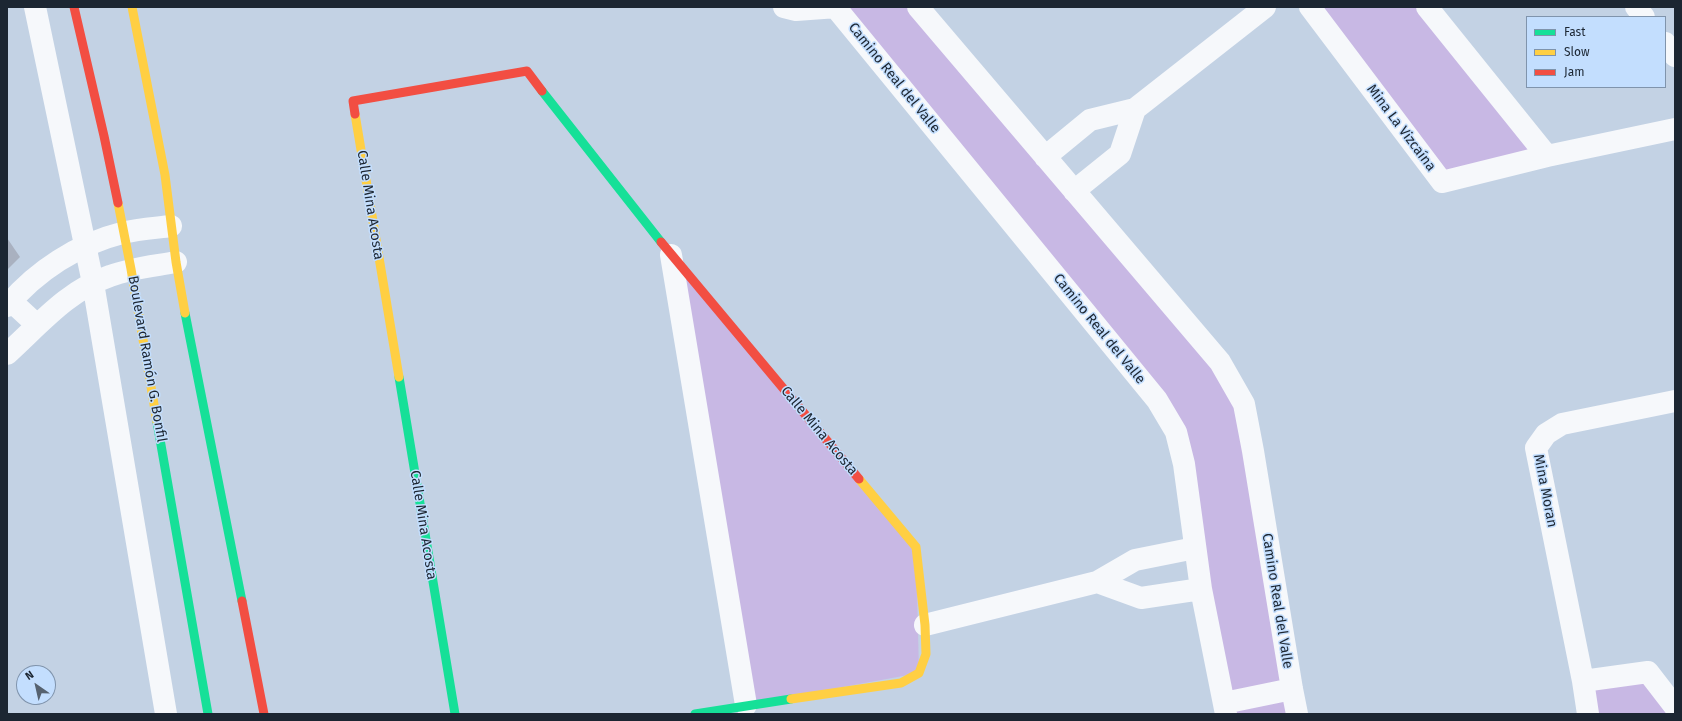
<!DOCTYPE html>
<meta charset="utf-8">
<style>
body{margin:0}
#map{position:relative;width:1682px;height:721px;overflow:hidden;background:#c3d2e4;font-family:"Fira Sans",sans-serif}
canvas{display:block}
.frame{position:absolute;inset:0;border:8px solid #1c2632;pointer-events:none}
.legend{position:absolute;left:1526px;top:16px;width:140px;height:72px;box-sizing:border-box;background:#c3defe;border:1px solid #8094ac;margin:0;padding:5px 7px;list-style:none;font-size:12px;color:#1c2632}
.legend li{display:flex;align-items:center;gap:8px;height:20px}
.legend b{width:20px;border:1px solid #8094ac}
.north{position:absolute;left:16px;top:665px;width:40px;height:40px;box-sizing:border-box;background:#c3defe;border:1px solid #8094ac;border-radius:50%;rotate:326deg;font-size:11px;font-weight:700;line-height:16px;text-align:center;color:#1c2632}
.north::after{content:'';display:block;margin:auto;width:14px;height:18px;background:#566270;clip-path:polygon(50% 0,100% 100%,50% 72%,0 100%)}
</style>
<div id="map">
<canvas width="1682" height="721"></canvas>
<div class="frame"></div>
<ul class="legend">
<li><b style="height:5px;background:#16e098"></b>Fast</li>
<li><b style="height:5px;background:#ffcf43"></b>Slow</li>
<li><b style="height:5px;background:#f24e42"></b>Jam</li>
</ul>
<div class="north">N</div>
</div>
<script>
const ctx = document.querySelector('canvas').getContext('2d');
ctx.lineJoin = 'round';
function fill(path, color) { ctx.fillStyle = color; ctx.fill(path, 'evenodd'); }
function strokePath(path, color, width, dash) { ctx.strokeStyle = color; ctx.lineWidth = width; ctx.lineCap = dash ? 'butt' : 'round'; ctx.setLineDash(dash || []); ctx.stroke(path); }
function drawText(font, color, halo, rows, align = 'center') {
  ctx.font = font + ' "Fira Sans",sans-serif'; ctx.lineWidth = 3; ctx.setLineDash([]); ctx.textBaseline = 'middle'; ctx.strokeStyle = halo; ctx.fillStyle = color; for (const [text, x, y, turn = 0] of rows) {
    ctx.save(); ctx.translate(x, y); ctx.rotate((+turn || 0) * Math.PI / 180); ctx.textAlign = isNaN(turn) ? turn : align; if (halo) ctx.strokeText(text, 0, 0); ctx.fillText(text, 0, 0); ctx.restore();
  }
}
fill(new Path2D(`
 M839,7h78l327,397 53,310h-71l-50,-282z
 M1310,7h117l120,149 -105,26z
 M671,255l245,292 3,126 -173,32z
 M1648,672l27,42h-87l-5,-33z`), '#c8b8e4');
fill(new Path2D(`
 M7,238l13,19 -13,13z`), '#a9b1c0');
strokePath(new Path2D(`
 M35,7l58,276 73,431
 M784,7l12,3 41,-3
 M918,7l302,355 24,42 9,47 39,238 5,25
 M1310,7l132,175 105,-26 128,-27
 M1427,7l120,149
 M1636,7l8,10
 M836,8l321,392 19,32 8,32 17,125 25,125
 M1665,43l10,13
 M1135,109l130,-102
 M1045,157l45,-37 45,-11 -15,45 -46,37
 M671,255l75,450
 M11,301l26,24
 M7,306c29,-35 71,-62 115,-73 16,-4 33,-5 49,-7
 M7,354c32,-29 61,-64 103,-78 21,-8 44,-10 66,-14
 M1195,548l-60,12 -38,22 44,16 60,-9
 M925,625l172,-43
 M1583,681l65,-9 27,35
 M1224,703l68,-14
 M1588,714l-5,-33 -47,-233 10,-14 16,-10 113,-23`), '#f6f8fb', 22);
strokePath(new Path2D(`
 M542,91l119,151
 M185,313l57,288
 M399,377l56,337
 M157,422l51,292
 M695,714l96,-15`), '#16e098', 9);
strokePath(new Path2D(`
 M132,7l33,168 11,87 9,51
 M355,114l44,263
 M118,203l13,66 26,153
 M791,699l110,-16 18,-10 7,-19 -1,-29 -9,-78 -57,-68`), '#ffcf43', 9);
strokePath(new Path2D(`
 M74,7l30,129 14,67
 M355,114l-2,-13 174,-30 15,20
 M661,242l198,237
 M242,601l22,113`), '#f24e42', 9);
drawText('14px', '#1c2632', '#c3defe', [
 ["Camino Real del Valle",894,78,51],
 ["Mina La Vizcaína",1401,128,53],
 ["Calle Mina Acosta",370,205,81],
 ["Camino Real del Valle",1099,329,51],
 ["Boulevard Ramón G. Bonfil",147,359,80],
 ["Calle Mina Acosta",819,431,50],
 ["Mina Moran",1545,491,79],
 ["Calle Mina Acosta",423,525,81],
 ["Camino Real del Valle",1277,601,81]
]);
</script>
